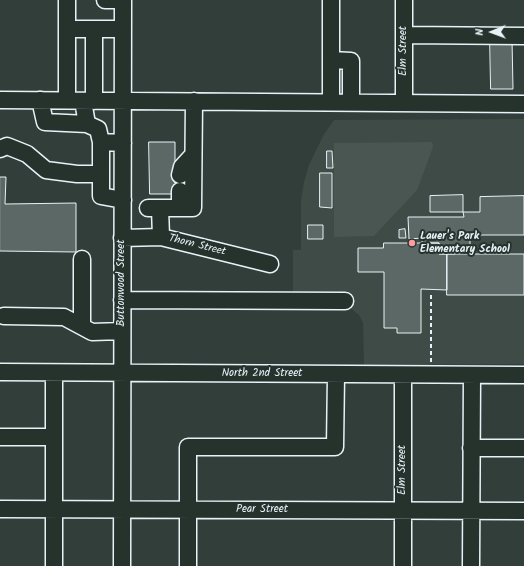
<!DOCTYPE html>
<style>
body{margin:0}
#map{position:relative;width:524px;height:566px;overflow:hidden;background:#323e39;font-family:Kalam,sans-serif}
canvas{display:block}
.north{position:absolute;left:472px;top:12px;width:40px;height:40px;-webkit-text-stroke:3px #26332d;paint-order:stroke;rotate:269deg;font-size:11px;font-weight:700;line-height:16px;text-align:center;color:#e8f1f8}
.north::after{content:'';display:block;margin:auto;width:14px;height:18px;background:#e8f1f8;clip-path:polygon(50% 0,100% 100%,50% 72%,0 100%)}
</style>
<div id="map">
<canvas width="524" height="566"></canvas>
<div class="north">N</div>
</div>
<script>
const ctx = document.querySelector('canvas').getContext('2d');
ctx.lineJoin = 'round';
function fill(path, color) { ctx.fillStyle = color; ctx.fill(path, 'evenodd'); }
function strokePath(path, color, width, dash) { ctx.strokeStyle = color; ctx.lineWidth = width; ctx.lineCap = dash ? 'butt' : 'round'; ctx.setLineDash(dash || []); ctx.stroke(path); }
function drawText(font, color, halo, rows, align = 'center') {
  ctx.font = font + ' Kalam,sans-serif'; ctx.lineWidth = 4; ctx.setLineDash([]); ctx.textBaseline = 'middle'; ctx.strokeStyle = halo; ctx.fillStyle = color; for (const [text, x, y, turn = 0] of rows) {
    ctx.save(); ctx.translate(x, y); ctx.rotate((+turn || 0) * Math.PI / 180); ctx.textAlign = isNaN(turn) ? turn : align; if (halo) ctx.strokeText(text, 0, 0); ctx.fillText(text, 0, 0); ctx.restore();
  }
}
fill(new Path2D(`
 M524,119v245l-160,1 -1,-42 -4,-8 -10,-8 -56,-9v-48h8v-50l3,-18 5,-17 15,-31 10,-14z`), '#3f4b46');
fill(new Path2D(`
 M432,142l1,5 -16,43 -43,46 -40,1v-94z`), '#495651');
const building = new Path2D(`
 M490,39h22l1,50h-22z
 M149,142h26v33h11v16l-12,3h-24z
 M327,151h5l1,17h-6z
 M320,173h12v35l-12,-1z
 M0,177h6l-1,27 71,-1v49l-76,-1z
 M463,195v17h-33v-16z
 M524,196v39h-54v11h-15v8h-16v-11h-17v-5l-13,1 -1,-22h56l-1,-5h17v-15z
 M308,225h15v14h-15z
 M405,229l1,9h-7v-8z
 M384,243h55v11h8v36l-26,-1v44h-24v-5h-13v-56h-26v-24h25z
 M447,254h77v41h-77z`);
fill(building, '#5c6865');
strokePath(building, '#e8f1f8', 1);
const minor = new Path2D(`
 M105,0h18l-1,566
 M404,0v103
 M67,29h56
 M404,35l120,1
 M331,60l20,1v41
 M0,100l524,4
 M40,100l5,22 42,2
 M67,100v-100
 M83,101l4,23 11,5 3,13
 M94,101v-72
 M331,102v-102
 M0,149l7,-3 20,8 19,16 31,4h24
 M180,175l2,-8 11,-12
 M180,191v17
 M123,200l-22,-4v-54l22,1
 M148,208h45l1,-107
 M160,208l1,29
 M122,238l39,-1 109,27
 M122,300l223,1
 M4,316l60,1 28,15 30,-1
 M82,326v-67
 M0,372l524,3
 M0,437h54
 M471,448h53
 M0,509l524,2
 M54,566v-193
 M188,566v-119h147l1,-72
 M403,566v-191
 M471,566l1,-191`);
strokePath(minor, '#e8f1f8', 19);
strokePath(new Path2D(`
 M431,362v-67`), '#e8f1f8', 2, [4, 3]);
strokePath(minor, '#26332d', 16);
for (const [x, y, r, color] of [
 [412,243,4,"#ff9aa2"]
]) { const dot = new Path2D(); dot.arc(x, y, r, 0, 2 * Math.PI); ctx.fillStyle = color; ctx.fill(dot); strokePath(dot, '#26332d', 1.5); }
drawText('11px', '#e8f1f8', '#26332d', [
 ["Elm Street",404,51,-90],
 ["Thorn Street",197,246,14],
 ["Buttonwood Street",122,283,-90],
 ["North 2nd Street",262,374],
 ["Elm Street",403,470,-90],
 ["Pear Street",262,510]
]);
drawText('bold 11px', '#e8f1f8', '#26332d', [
 ["Lauer's Park",420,237],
 ["Elementary School",420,250]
], 'left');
</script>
